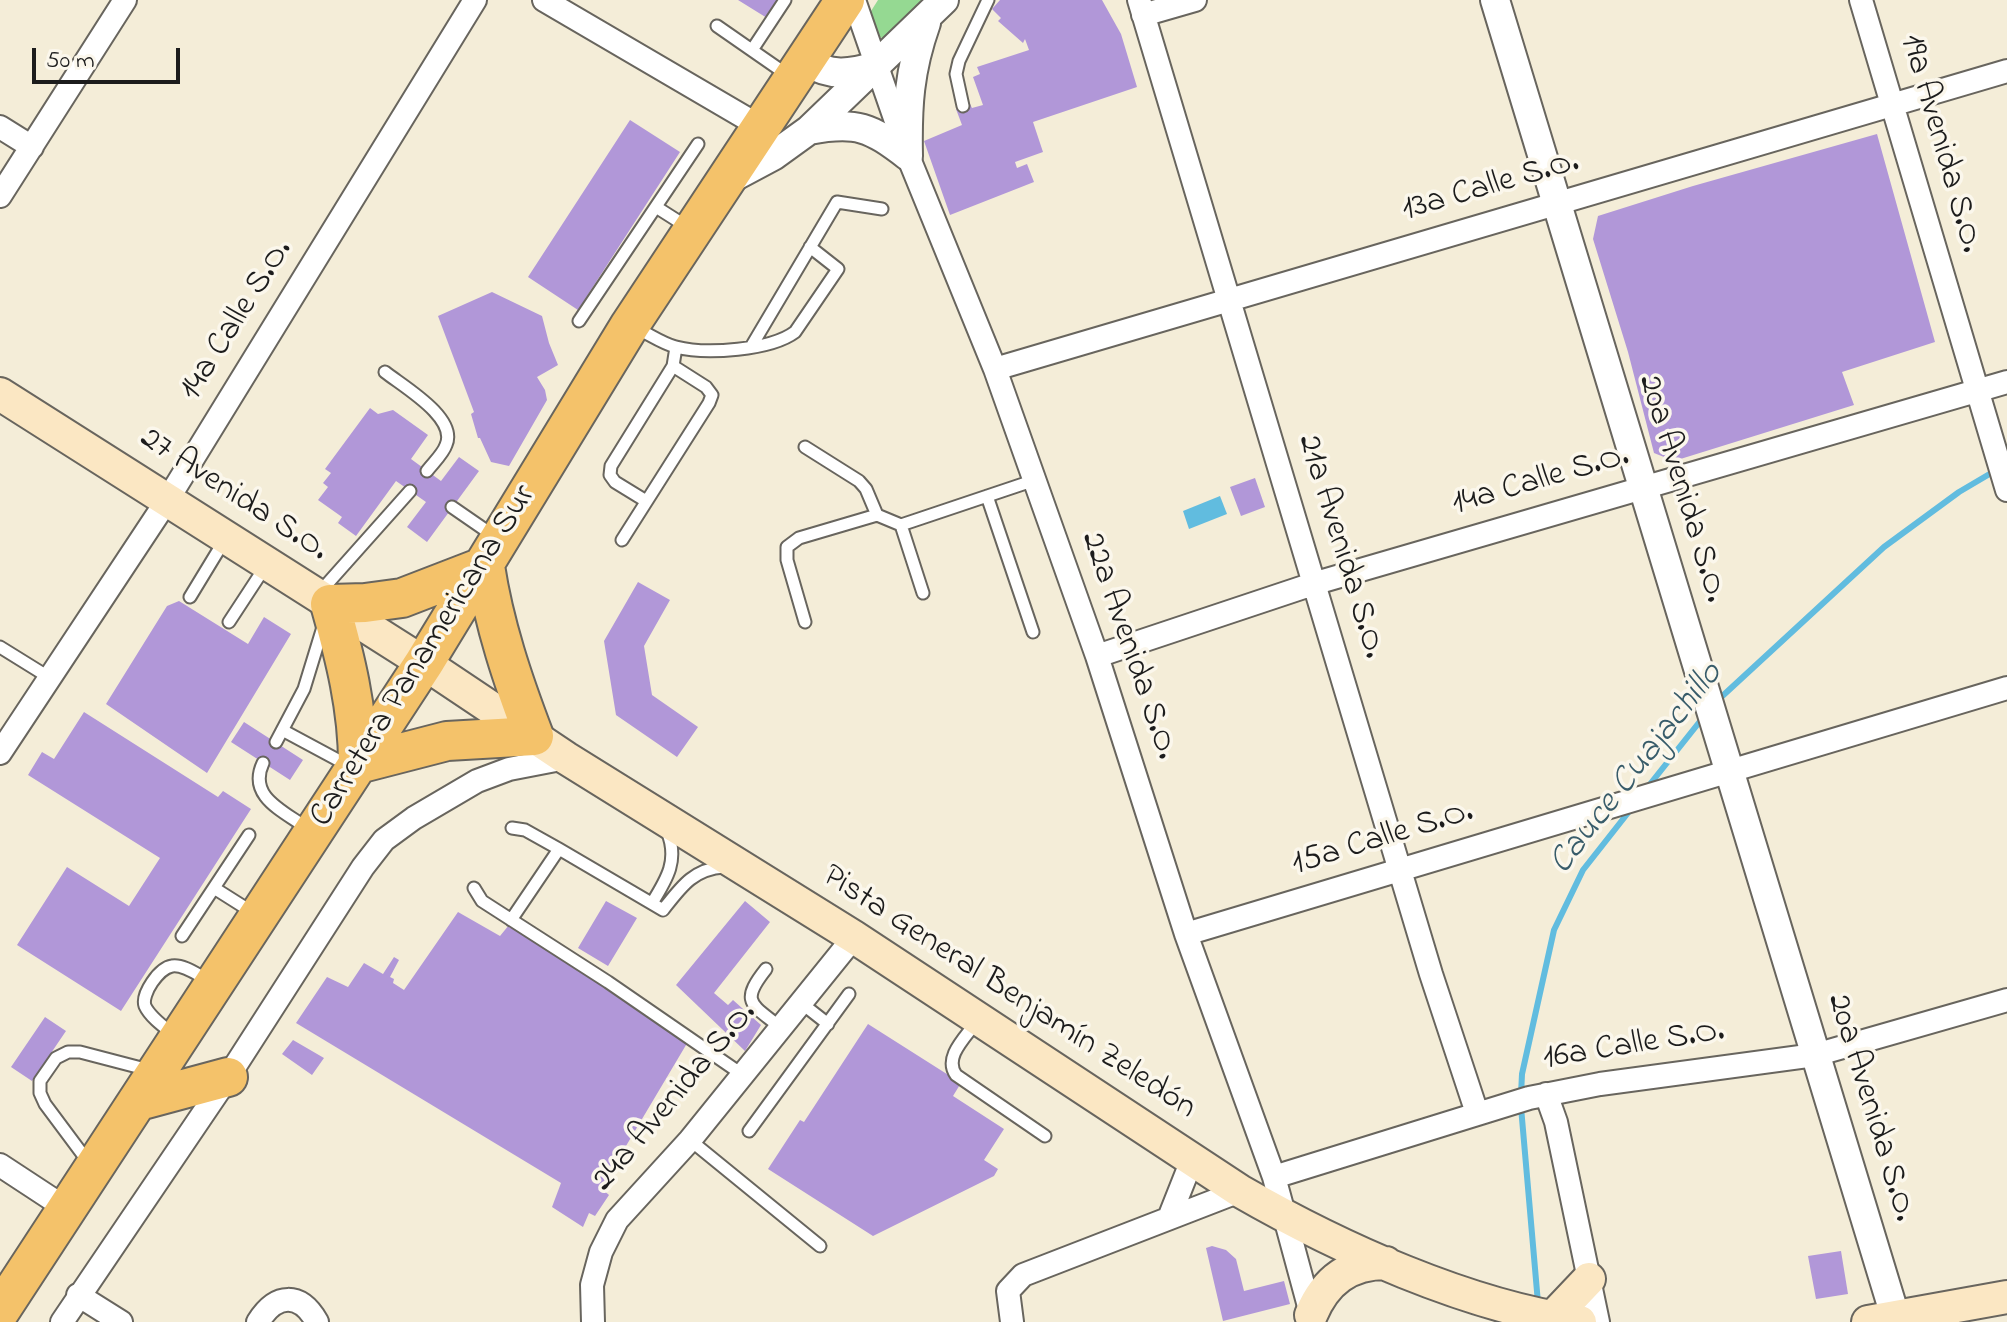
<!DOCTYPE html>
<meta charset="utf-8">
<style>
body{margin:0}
#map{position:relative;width:2007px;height:1322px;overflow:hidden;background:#f4edd8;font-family:"Indie Flower",sans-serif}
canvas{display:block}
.scale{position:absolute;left:32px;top:48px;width:148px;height:36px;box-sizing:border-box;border:4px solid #1c1c1c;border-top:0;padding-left:10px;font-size:24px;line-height:28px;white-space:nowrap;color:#1c1c1c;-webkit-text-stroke:6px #fbf7ec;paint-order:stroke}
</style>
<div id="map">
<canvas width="2007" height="1322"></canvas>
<div class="scale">50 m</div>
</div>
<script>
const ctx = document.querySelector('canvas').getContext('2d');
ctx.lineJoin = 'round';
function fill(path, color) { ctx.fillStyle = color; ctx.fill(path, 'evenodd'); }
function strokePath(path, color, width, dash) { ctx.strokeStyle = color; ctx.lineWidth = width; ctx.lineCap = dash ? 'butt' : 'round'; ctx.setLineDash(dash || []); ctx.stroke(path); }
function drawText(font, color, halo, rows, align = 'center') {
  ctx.font = font + ' "Indie Flower",sans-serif'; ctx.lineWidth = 7; ctx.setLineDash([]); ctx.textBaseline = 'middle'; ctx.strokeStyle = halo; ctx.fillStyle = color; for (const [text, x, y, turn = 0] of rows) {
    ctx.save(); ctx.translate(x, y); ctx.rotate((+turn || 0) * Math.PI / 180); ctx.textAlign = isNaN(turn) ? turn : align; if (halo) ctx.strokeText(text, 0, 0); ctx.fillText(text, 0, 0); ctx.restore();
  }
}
fill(new Path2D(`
 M878,0h48l-40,39 -14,-4 -6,-16z`), '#95d992');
fill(new Path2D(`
 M1220,496l7,18 -38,15 -6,-18z`), '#61bcdf');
strokePath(new Path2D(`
 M1717,701l167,-154 75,-55 39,-23
 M1647,788l58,-73
 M1521,1095l1,-21 32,-144 29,-60 48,-61
 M1521,1107l17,196`), '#61bcdf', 6);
fill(new Path2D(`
 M738,0h41l-12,18z
 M1000,0h102l19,34 16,53 -104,35 10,30 -28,10 2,6 10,-4 7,18 -84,33 -26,-74 38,-16 -6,-16 14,-5 2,4 11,-3 -10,-28 7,-3 -3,-7 52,-17 -4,-11 -2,4 -25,-22 3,-3 -9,-9z
 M630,120l50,32 -102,158 -50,-33z
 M1877,134l58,208 -93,30 12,33 -180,56 -20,-8 -26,-101 -35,-113 5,-23 95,-30z
 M492,292l50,24 7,27 9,22 -21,12 8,13 2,10 -38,66 -18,-4 -11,-24h-2l-7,-24 3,-2 -36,-96z
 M370,408l8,6 15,-4 35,25 -17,24 30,22 18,-24 20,14 -52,71 -20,-15 19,-25 -30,-21 -40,55 -18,-13 4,-6 -24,-17 10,-13 -5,-4 8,-10 -6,-4z
 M1255,478l10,29 -24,9 -11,-29z
 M638,582l32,18 -26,46 8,49 46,32 -21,30 -61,-42 -12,-74z
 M179,601l69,43 16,-27 27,17 -84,139 -101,-69 61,-98z
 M84,712l134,85 5,-6 28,18 -130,202 -104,-66 50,-78 62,39 31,-48 -132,-83 14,-23 12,7z
 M244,722l59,38 -13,20 -59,-38z
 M606,901l31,17 -29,48 -30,-18z
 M745,901l25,21 -56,71 14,12 5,-5 28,25 -16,26 -69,-66z
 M458,912l42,24 9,-11 180,115 -88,148 8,7 -14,21 -6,-3 -6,14 -31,-20 9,-24 -265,-160 31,-46 21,10 16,-24 19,11 11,-17 5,3 -9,17 4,2 -1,4 11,7z
 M45,1017l21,14 -34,50 -21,-14z
 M868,1024l93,59 -8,13 51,33 -20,31 14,9 -4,7 -121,60 -105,-67 32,-49 4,2z
 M293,1040l31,18 -12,17 -30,-21z
 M1212,1246l14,4 10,9 8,32 40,-10 6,23 -67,17 -17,-73z
 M1841,1251l7,43 -32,5 -8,-43z`), '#b197d8');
const service = new Path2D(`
 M717,26l72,50
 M752,50l33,-50
 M963,106l-7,-32 3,-13 29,-61
 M656,207l33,21
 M579,321l119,-177
 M636,328c13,6 27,16 40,19 30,8 95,3 119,-15l43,-63 -28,-22
 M751,347l86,-145 45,7
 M385,372c19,15 73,46 61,73 -3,9 -13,18 -19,26
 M805,447l54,34 7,8 11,26
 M987,496l46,136
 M646,501l-31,-19 -5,-7 1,-9 62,-100 3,-19
 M452,507l42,29
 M901,525l22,68
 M622,540l87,-137 3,-8 -6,-8 -33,-21
 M320,592l90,-101
 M190,597l34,-56
 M229,622l36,-55
 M805,622l-18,-62v-13l12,-9 78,-23 24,10 134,-45
 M0,647l50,31
 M284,731l67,36
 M276,742l28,-53 19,-62
 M263,763c-16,34 21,48 45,66
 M512,828l13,2 34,19 104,61c18,-23 30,-41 61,-43
 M214,888l38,24
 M474,888l8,13 126,81 135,93
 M652,903c15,-24 27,-43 15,-72
 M511,920l48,-71
 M182,936l67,-101
 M766,969c-27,34 -14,35 15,59
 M800,1002l28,22
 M977,1021c-11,16 -34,36 -21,54l89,61
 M173,1034c-9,-7 -23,-17 -28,-28 -4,-12 14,-38 27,-40 11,-2 26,9 36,14
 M749,1131l100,-137
 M690,1140l130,106
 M89,1163l-44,-59 -5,-11v-12l16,-23 12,-6h12l69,18`);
const minor = new Path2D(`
 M544,0l217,127
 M854,0l54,156 87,213 102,287 89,278 88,243 39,144
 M1139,0l292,974 46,139
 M1861,0l146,490
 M1143,15l52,-15
 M0,127l32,20
 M0,196l125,-196
 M995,369l1012,-298
 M1097,656l219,-73 691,-201
 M0,753l168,-254 307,-499
 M1186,934l821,-246
 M1546,1094l10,28 42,200
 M0,1165l67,44
 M1274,1177l255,-79 71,-14 215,-29 192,-55
 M1169,1218l23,-58
 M78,1295l43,27
 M62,1322l166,-245 135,-210 21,-27 30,-22 63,-37 32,-12 57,-11
 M258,1322c18,-29 42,-30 59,0
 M593,1322l-1,-37 9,-33 16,-32 73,-80 164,-203
 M1012,1322l-4,-31 15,-16 217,-84`);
const tertiary = new Path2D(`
 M1495,0l401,1319
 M805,61c26,16 44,13 72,5
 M809,130c48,-9 61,-3 99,26
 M908,156c-1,-50 1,-85 18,-133
 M728,180l45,-24 36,-26 135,-130`);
const secondary = new Path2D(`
 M0,394l424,269 142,95 288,179 386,254c99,57 227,115 340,131
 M1311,1315c14,-34 38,-52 75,-52
 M1552,1318l37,-39
 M1868,1322l139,-25`);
const trunk = new Path2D(`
 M358,764l89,-23 87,-5c-21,-55 -40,-111 -49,-170
 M358,764c0,-56 -13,-107 -28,-160l35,-1 37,-5 83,-32
 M139,1101l89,-24
 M0,1311l424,-648 206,-338 215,-325`);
strokePath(service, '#68655e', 15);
strokePath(minor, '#68655e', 26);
strokePath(tertiary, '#68655e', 32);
strokePath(secondary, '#68655e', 36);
strokePath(trunk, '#68655e', 42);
strokePath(service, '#fff', 11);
strokePath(minor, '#fff', 22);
strokePath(tertiary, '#fff', 28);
strokePath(secondary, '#fbe7c3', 32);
strokePath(trunk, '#f4c26a', 38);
drawText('34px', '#1c1c1c', '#fbf7ec', [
 ["19a Avenida S.O.",1939,144,74],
 ["13a Calle S.O.",1491,188,-16],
 ["14a Calle S.O.",238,321,-58],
 ["14a Calle S.O.",1541,482,-16],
 ["20a Avenida S.O.",1680,489,73],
 ["27 Avenida S.O.",233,496,33],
 ["21a Avenida S.O.",1339,547,73],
 ["22a Avenida S.O.",1127,646,71],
 ["Carretera Panamericana Sur",425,657,-58],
 ["15a Calle S.O.",1383,840,-17],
 ["Pista General Benjamín Zeledón",1008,994,33],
 ["16a Calle S.O.",1634,1047,-9],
 ["24a Avenida S.O.",676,1098,-50],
 ["20a Avenida S.O.",1869,1108,73]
]);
drawText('italic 36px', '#385c6a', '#fbf7ec', [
 ["Cauce Cuajachillo",1638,770,-52]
]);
</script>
